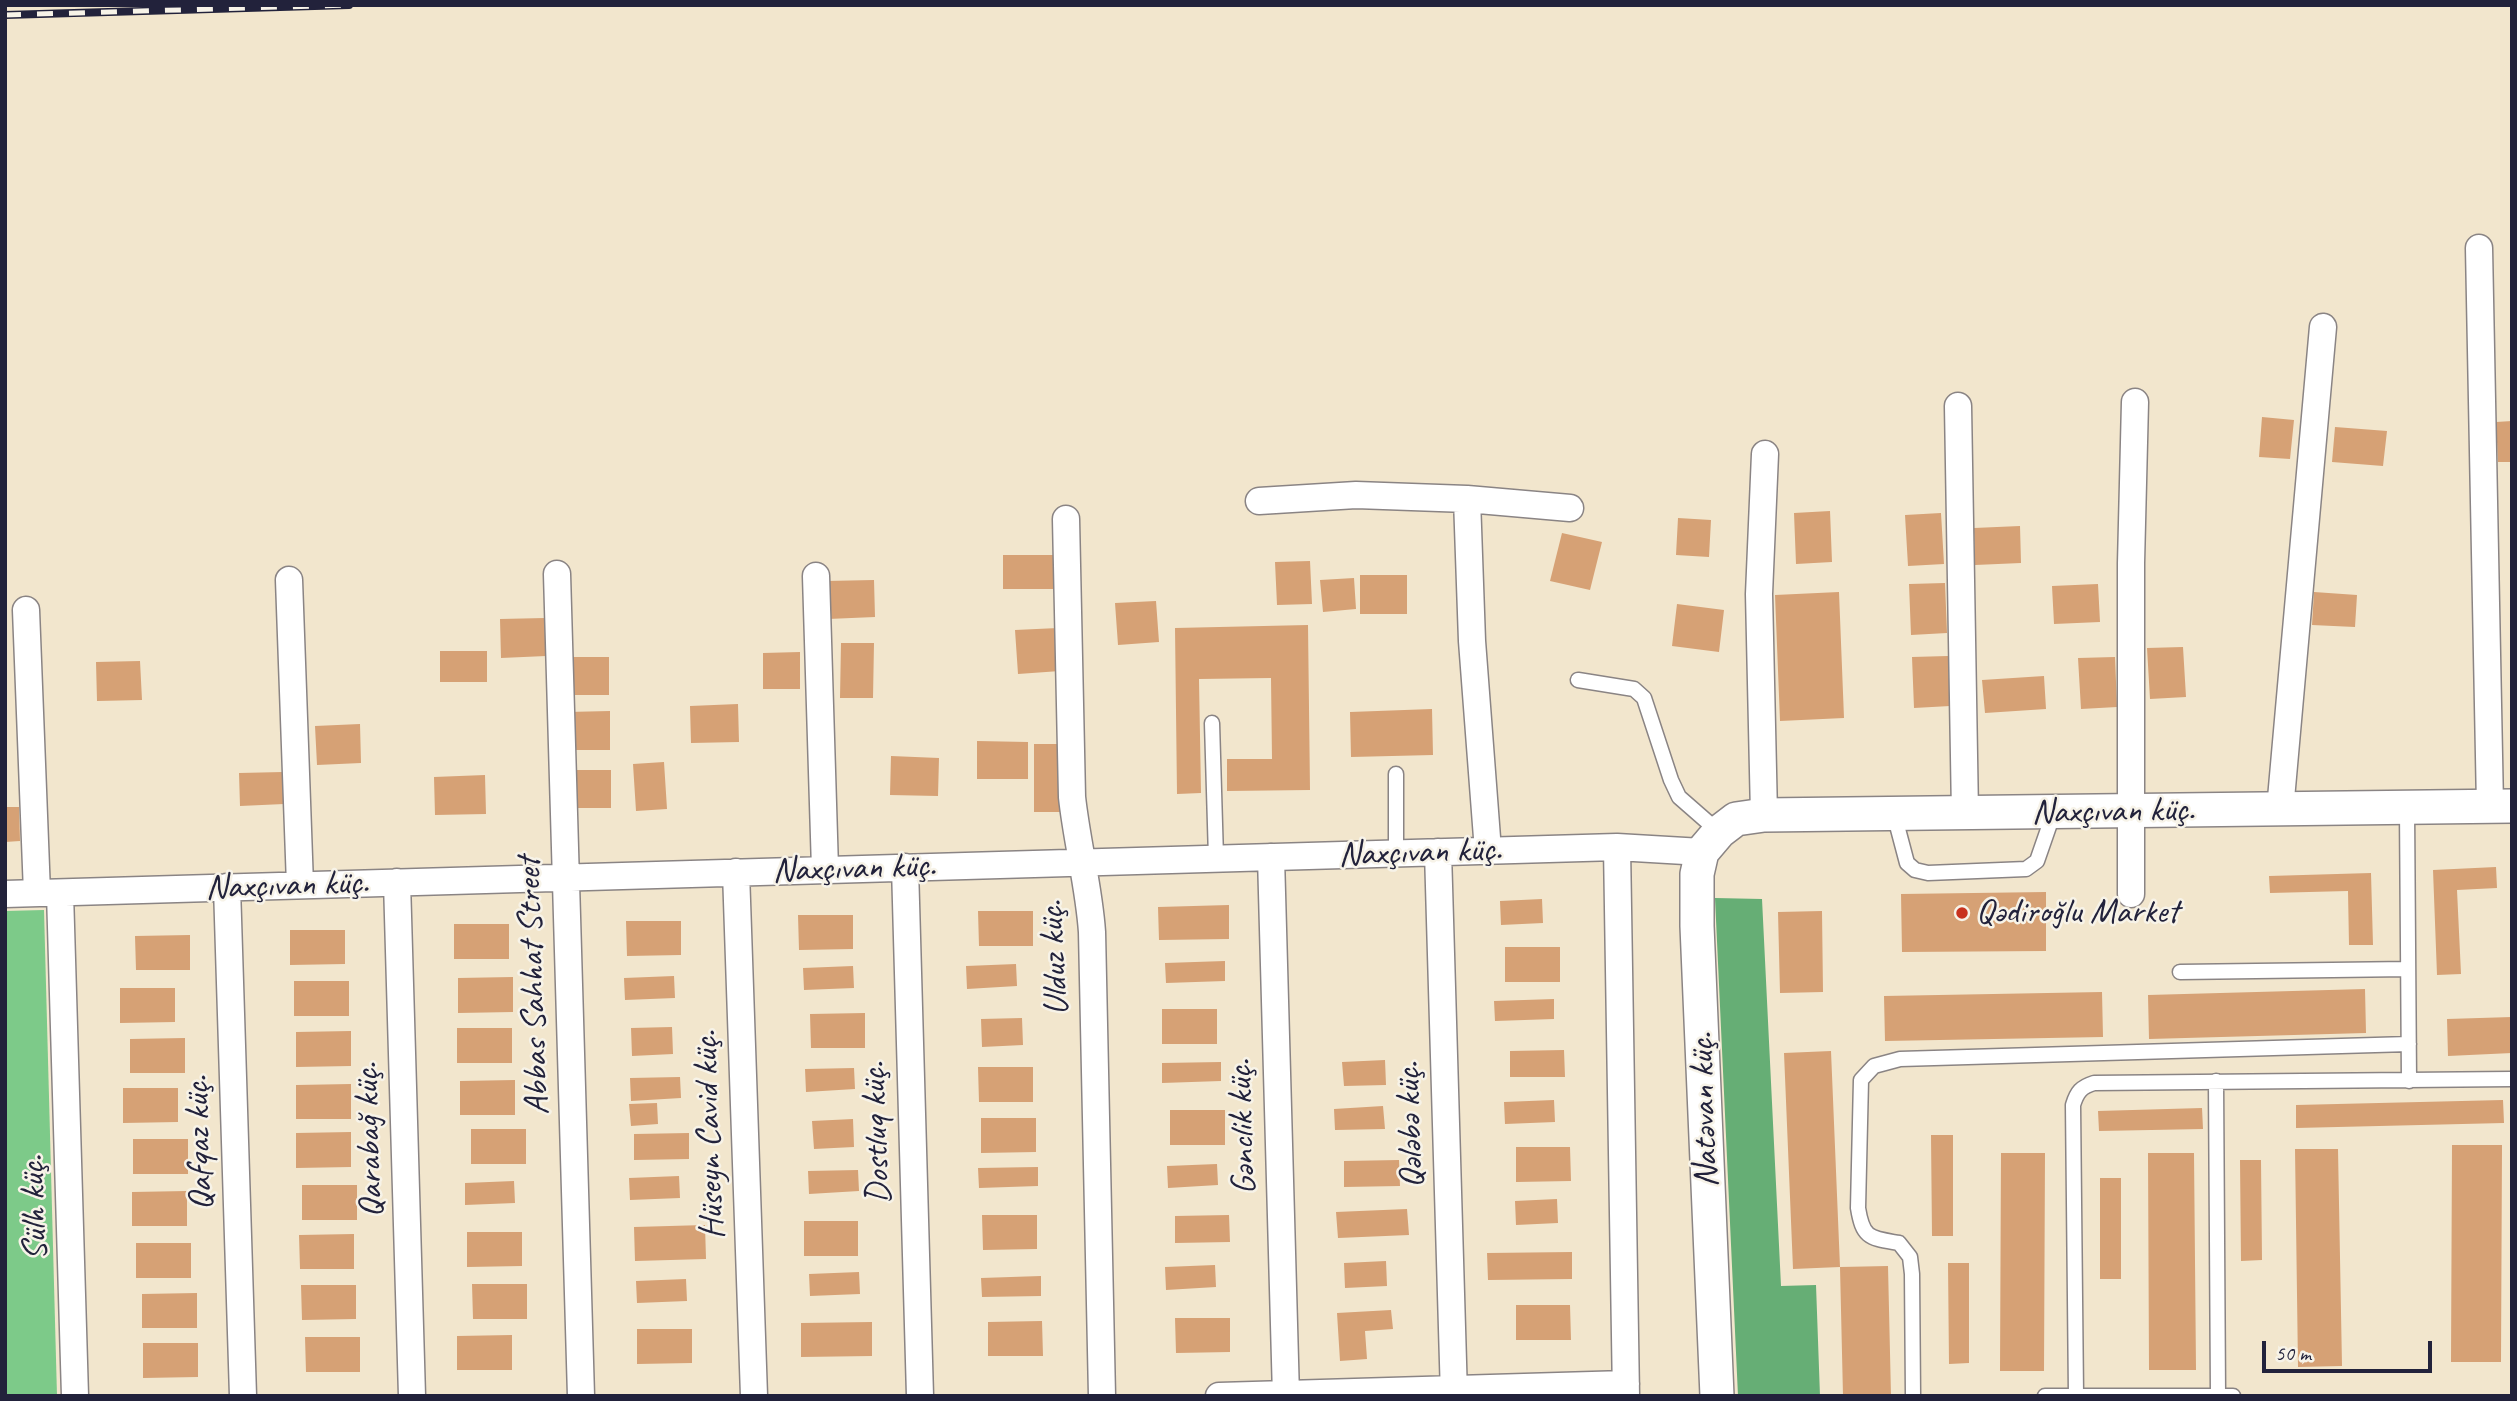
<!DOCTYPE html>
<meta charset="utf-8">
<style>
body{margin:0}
#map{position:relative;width:2517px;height:1401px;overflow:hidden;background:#f2e6cd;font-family:Caveat,sans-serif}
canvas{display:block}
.frame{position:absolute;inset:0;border:7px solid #22223b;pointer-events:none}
.scale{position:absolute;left:2262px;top:1341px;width:170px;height:32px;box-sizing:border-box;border:4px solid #22223b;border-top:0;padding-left:9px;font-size:21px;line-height:24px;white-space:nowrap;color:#22223b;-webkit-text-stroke:5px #f7f3e8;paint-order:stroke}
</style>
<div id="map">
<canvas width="2517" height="1401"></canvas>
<div class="frame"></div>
<div class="scale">50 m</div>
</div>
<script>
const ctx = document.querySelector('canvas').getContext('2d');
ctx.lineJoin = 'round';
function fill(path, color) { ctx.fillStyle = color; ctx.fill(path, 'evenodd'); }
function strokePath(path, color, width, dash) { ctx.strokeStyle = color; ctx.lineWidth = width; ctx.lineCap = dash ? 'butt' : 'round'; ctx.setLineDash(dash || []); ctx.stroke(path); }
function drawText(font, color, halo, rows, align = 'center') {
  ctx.font = font + ' Caveat,sans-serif'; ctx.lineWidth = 5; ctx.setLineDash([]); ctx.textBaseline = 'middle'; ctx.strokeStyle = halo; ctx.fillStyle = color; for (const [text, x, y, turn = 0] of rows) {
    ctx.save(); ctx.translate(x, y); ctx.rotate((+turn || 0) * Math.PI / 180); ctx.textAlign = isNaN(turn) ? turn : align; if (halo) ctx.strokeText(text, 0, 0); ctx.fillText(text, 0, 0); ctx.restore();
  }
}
fill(new Path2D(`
 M44,910l13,486h-52v-485z`), '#7dca89');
fill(new Path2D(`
 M1715,898l47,1 19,387 35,-1 4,111h-82z`), '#66ae75');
fill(new Path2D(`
 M2262,417l32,3 -4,39 -31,-2z
 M2512,421v41h-14l-2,-40z
 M2335,427l52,4 -4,35 -51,-4z
 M1830,511l2,51 -36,2 -2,-51z
 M1941,513l3,51 -36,2 -3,-51z
 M1678,518l33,2 -2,37 -33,-2z
 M2020,526l1,37 -46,2 -1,-37z
 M1562,533l40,9 -12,48 -40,-9z
 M1003,555h52v34h-52z
 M1310,561l2,43 -35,1 -2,-43z
 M1360,575h47v39h-47z
 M1354,578l2,31 -33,3 -3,-32z
 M874,580l1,37 -47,2 -2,-38z
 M1945,583l2,50 -36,2 -2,-51z
 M2098,584l2,38 -46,2 -2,-38z
 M1839,592l5,126 -64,3 -5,-126z
 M2314,592l43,3 -2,32 -43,-2z
 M1156,601l3,41 -41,3 -3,-42z
 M1677,604l47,6 -5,42 -47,-6z
 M545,618l1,38 -45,2 -1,-39z
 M1308,625l2,165 -83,1v-32h45l-1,-81 -72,1 2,114 -24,1 -2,-166z
 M1058,628l2,43 -42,3 -3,-44z
 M841,643h33l-1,55h-33z
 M2183,647l3,50 -36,2 -3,-51z
 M440,651h47v31h-47z
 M800,652v37h-37v-36z
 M1948,656l2,50 -36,2 -2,-51z
 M566,657h43v38h-43z
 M2115,657l2,50 -36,2 -3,-51z
 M140,661l2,39 -45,1 -1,-39z
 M2044,676l2,33 -61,4 -3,-33z
 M738,704l1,38 -48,1 -1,-37z
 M1432,709l1,46 -82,2 -1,-45z
 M610,711v39h-43v-38z
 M360,724l1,39 -44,2 -2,-39z
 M977,741l51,1v37h-51z
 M1034,744h29l1,68h-30z
 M891,756l48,2 -1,38 -48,-1z
 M664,762l3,47 -31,2 -3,-47z
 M568,770h43v38h-42z
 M283,772l1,32 -44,2 -1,-33z
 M485,775l1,39 -51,1 -1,-38z
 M5,807h14l1,34 -15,1z
 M2496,867l1,21 -40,2 4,84 -24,1 -4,-105z
 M2371,873l2,72h-24l-1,-54 -78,2 -1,-17z
 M2046,892v59l-144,1 -1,-58z
 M1542,899l1,24 -42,2 -1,-24z
 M1229,905v34l-70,1 -1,-33z
 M978,911h55v35h-54z
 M1822,911l1,81 -43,1 -2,-81z
 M798,915h55v34l-54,1z
 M626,921h55v34l-54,1z
 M454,924h55v35h-55z
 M290,930h55v34l-55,1z
 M190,935v35h-54l-1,-34z
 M1505,947h55v35h-55z
 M1225,961v20l-59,2 -1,-20z
 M1016,964l1,22 -50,3 -1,-23z
 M853,966l1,22 -50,2 -1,-22z
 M674,976l1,22 -50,2 -1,-22z
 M513,977v35l-55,1v-35z
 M294,981h55v35h-55z
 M120,988h55v34l-55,1z
 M2365,989l1,44 -217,6 -1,-44z
 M2102,992l1,45 -218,4 -1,-45z
 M1554,999v20l-59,2 -1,-20z
 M1162,1009h55v35h-55z
 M865,1013v35h-54l-1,-34z
 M2512,1017v36l-64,3 -1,-37z
 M1022,1018l1,27 -41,2 -1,-28z
 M672,1027l1,27 -41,2 -1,-28z
 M457,1028h55v35h-55z
 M351,1031v35l-55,1v-35z
 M185,1038v35h-55v-34z
 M1564,1050l1,27h-55v-26z
 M1831,1051l9,216 -47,2 -9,-216z
 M1385,1060l1,25 -42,1 -2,-24z
 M1221,1062v19l-59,2v-20z
 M978,1067h55v35h-54z
 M854,1068l1,21 -49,3 -1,-23z
 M680,1077l1,21 -50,3 -1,-23z
 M515,1080v35h-55v-34z
 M351,1084v35h-55v-34z
 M123,1088h55v34l-55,1z
 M1554,1100l1,22 -50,2 -1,-22z
 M2503,1100l1,23 -208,5v-23z
 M657,1103l1,21 -27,2 -2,-22z
 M1383,1106l2,23 -50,1 -1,-21z
 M2202,1108l1,21 -104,2 -1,-20z
 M1170,1110h55v35h-55z
 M981,1118h55v34l-55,1z
 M853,1119l1,28 -40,2 -2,-28z
 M471,1129h55v35h-55z
 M351,1132v35l-55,1v-35z
 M689,1133v26l-55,1v-26z
 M1931,1135h22v101h-21z
 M133,1139h55v35h-55z
 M2452,1145h50l-1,217h-50z
 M1516,1147h54l1,34 -55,1z
 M2295,1149h43l4,217 -44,1z
 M2001,1153h44l-1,218h-44z
 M2148,1153h46l2,217h-47z
 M1399,1160l1,26 -56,1v-26z
 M2240,1160h21l1,100 -21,1z
 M1217,1164l1,21 -50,3 -1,-22z
 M1038,1167v19l-59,2 -1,-20z
 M858,1170l1,21 -50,3 -1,-23z
 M679,1176l1,22 -50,2 -1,-22z
 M2100,1178h21v101h-21z
 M514,1181l1,22 -50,2v-22z
 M302,1185h55v35h-55z
 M187,1191v35h-55v-34z
 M1557,1199l1,24 -42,2 -1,-24z
 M1407,1209l2,26 -71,3 -2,-26z
 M982,1215h55v34l-54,1z
 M1229,1215l1,27 -55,1v-27z
 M804,1221h54v35h-54z
 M705,1225l1,34 -71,2 -1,-34z
 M467,1232h55v34l-55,1z
 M354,1234v35h-54l-1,-34z
 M136,1243h55v35h-55z
 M1572,1252v27l-84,1 -1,-27z
 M1386,1261l1,25 -42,2 -1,-25z
 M1948,1263h21v100l-20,1z
 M1215,1265l1,22 -50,3 -1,-23z
 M1888,1266l3,130h-48l-3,-129z
 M859,1272l1,22 -50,2 -1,-22z
 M1041,1276v20l-59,1 -1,-19z
 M686,1279l1,22 -50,2 -1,-22z
 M472,1284h55v35h-54z
 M301,1285h55v34l-54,1z
 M197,1293v35h-55v-34z
 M1516,1305h54l1,35h-55z
 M1391,1310l2,19 -28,2 2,28 -27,2 -3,-48z
 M1175,1318h55v34l-54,1z
 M1042,1321l1,35h-55v-34z
 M872,1322v34l-71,1v-34z
 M637,1329h55v34l-55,1z
 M512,1335v35h-55v-34z
 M305,1337h55v35h-54z
 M143,1343h55v34l-55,1z`), '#d6a175');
const service = new Path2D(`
 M1578,680l56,9 10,9 27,82 8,17 40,35
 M1212,723l4,135
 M1396,774v79
 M2407,809l2,272
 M1894,814l13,49 8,7 13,3 98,-4 11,-8 17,-49
 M2180,972l228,-3
 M2216,1081l2,314
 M2076,1395l-3,-290c4,-13 8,-18 21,-22l418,-4
 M1913,1396l-1,-122 -2,-17 -11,-14c-29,-5 -36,-4 -41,-35l3,-128 13,-14 26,-7 509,-15
 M2045,1396h188`);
const minor = new Path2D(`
 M2479,248l11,558
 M1958,406l7,408
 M1467,499l5,142 16,210
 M1259,501l97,-6 111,4 103,9
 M1066,519l6,278c5,46 17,90 20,135l10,464
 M557,574l24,822
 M816,576l9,293
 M289,580l11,305
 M26,610l11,283
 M2280,810l43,-483
 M1764,815l-5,-221 6,-140
 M1617,847l9,549
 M1438,852l16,544
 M1271,857l15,539
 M905,867l15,529
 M736,872l18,524
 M397,882l15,514
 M227,887l16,509
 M60,893l15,503
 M5,894l1612,-47 85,5
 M2131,894v-331l4,-161
 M1219,1396l407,-12`);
const tertiary = new Path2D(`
 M1717,1396l-20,-470v-52l5,-22 17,-20 17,-13 28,-4 748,-9`);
strokePath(service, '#8a8484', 17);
strokePath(minor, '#8a8484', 29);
strokePath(tertiary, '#8a8484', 36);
strokePath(service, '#fff', 14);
strokePath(minor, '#fff', 26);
strokePath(tertiary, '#fff', 33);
const rail = new Path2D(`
 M5,15l344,-10`);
strokePath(rail, '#22223b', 8);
strokePath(rail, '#f7f3e8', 5, [16]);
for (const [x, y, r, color] of [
 [1962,913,7,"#c8321e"]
]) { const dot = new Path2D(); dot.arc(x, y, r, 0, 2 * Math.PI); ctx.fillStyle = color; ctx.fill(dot); strokePath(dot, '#f7f3e8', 2.5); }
drawText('35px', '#22223b', '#f7f3e8', [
 ["Naxçıvan küç.",2113,812,-1],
 ["Naxçıvan küç.",1420,853,-2],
 ["Naxçıvan küç.",854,869,-2],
 ["Naxçıvan küç.",287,886,-2],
 ["Ulduz küç.",1055,958,-93],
 ["Abbas Sahhat Street",534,986,-92],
 ["Natəvan küç.",1705,1110,-92],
 ["Qələbə küç.",1411,1125,-92],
 ["Gənclik küç.",1243,1127,-92],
 ["Dostluq küç.",877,1133,-92],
 ["Hüseyn Cavid küç.",710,1135,-92],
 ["Qarabağ küç.",370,1140,-92],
 ["Qafqaz küç.",200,1143,-92],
 ["Sülh küç.",35,1208,-92]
]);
drawText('35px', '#22223b', '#f7f3e8', [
 ["Qədiroğlu Market",1976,913]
], 'left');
</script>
